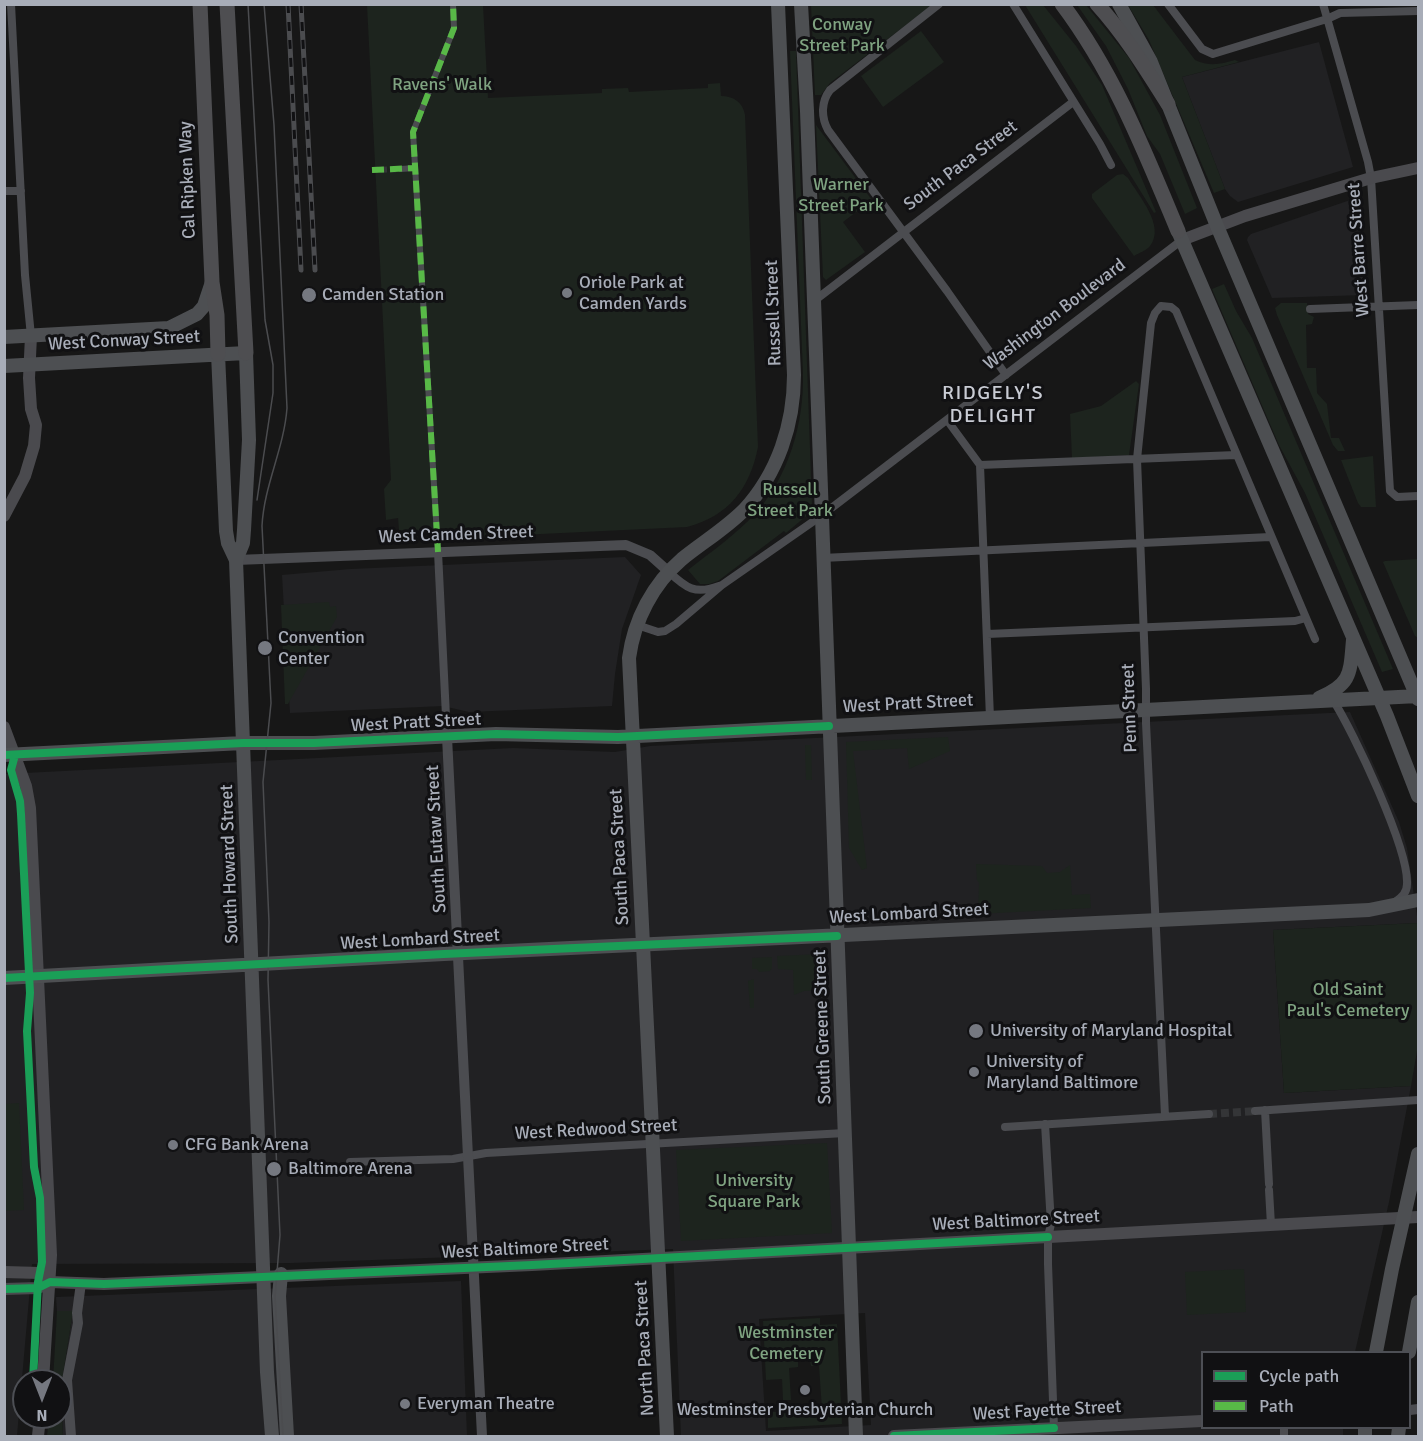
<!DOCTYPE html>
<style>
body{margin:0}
#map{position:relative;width:1423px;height:1441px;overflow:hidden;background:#171717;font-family:Signika,sans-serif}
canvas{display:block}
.frame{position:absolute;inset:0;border:6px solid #a8adb8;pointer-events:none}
.legend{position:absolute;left:1201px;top:1351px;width:210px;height:78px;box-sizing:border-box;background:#111113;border:2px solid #4d4f55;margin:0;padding:8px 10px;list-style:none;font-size:18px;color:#a8adb8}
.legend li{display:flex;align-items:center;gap:12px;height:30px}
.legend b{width:30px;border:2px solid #4d4f55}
.north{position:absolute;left:12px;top:1369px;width:60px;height:60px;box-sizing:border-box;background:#111113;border:2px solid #4d4f55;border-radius:50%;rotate:180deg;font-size:16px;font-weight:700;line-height:24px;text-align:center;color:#a8adb8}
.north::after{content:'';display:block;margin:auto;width:21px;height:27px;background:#757880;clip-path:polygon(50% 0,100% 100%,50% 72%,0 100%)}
</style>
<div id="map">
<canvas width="1423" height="1441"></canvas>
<div class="frame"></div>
<ul class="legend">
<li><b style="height:8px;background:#1a9f57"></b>Cycle path</li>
<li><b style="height:8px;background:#58b947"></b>Path</li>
</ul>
<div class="north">N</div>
</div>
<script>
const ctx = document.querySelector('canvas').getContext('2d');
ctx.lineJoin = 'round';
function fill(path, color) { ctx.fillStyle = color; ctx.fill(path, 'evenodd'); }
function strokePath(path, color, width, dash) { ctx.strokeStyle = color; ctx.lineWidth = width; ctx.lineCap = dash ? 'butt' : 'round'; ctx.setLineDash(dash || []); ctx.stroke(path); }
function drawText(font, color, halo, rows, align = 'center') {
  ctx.font = font + ' Signika,sans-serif'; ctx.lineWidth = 6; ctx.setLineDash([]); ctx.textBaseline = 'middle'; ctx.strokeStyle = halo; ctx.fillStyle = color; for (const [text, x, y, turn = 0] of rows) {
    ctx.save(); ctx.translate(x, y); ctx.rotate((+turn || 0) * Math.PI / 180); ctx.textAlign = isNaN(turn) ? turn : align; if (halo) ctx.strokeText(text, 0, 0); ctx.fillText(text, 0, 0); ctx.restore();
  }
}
fill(new Path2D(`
 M1319,42l34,125 -115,35 -8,-6 -5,-7 -43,-112z
 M1359,197l5,98 -92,3 -25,-58 1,-3 3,-3z
 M625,557l16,18 -19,54 -7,45 -3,32 -143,6 -26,-6 -153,7 -8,-138 69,-6z
 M1350,712l49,110 8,26 11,75 -145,7 11,163 127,-7 -22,116 -34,150h-153v76h141v8h-662l-8,-187 -382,14 -259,1 -15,172h-12v-662l508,-26 102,4 35,-6zM865,1313l6,112 -105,6 -7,-112z
 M461,1281l6,155h-404l-2,-49 12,-76h-16l-1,-14z`), '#212123');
fill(new Path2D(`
 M367,5h116l5,93 114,-5v-4l26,-1 1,4 79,-4v-4l12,-1 1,13c12,0 22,6 24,19l13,332c-8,41 -29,69 -71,80l-230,11v-8l-54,1 -4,-1 -1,-12 -12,2 -2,-31 7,-9z
 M811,5h121l-102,78 -9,12h-6z
 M1025,5h18l33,41 26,39 54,127 -2,1z
 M1077,5h9l43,53 31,57 37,93 -12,6 -25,-60 -13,-18 -19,-47 -22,-43z
 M1128,5h25l42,55c15,7 26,4 40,0l4,2 -57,15 43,112 -11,4 -65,-153z
 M921,31l23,31 -61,45 -22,-31z
 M790,51h6l16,455 -1,6 -25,21 -2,-2 -66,50 -9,3h-9l-12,-14c23,-18 47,-35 67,-56 34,-38 49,-91 48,-140z
 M816,125l56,75 -29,22 22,30 -39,28 -3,-3z
 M1123,174l5,4c10,17 38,48 22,68 -3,4 -11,7 -16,10l-42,-58v-4l25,-19z
 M1224,284l12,27 16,27 141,331 -11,3 -77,-179 -26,-48 -67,-156z
 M1281,303h26l1,11 6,3 -2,7 -6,1 1,43h9l1,25 10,11 4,34h8l6,13h-7l-5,-6 -56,-130 -2,-7z
 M1136,381l3,3 -10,71 -57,3 -2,-44 31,-8z
 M1373,456l3,51h-15l-3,-4 -17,-43z
 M1418,559v79l-3,-2 -32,-74 2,-1z
 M329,602l1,5 6,-1 1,11 -49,87h-3l-4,-99z
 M948,737l2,14 -41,18 -2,-21 -54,3 14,117 -5,2 -13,-22 -3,-106z
 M805,745h6l1,35h-6z
 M976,864l66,2 5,7 13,-1 10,-7 2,30 18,-1 1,14 -113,6 1,-31 -2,-3z
 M1418,923v122l-7,41 -127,7 -11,-163z
 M821,954l2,36 -19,1 -10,4 -1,-25 -15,-1 -1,-13z
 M772,957v11l-2,3 -11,1 -2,-3h-5v-11z
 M754,979v29h-4l-2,-27z
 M19,1103l5,107 -19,1v-107z
 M827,1143l5,90 -151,8 -5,-91z
 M1244,1269l2,43 -59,3 -2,-43z
 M57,1311h16l-12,76 2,49h-16l2,-19h11v-36h-7z
 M820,1318v7l17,-1 5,100 -74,4v-16h13v-3l11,-1v3l30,-2 -3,-43h-8l-1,-5h-12v6l-9,1 2,32h-8l-1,-21 -16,1 -3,-59z`), '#1d241e');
strokePath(new Path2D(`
 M372,170l29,-1`), '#343537', 6, [6, 3]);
strokePath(new Path2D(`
 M1209,1114l46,-3`), '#343537', 8, [8, 4]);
strokePath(new Path2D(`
 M401,169l14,-1
 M438,552l-25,-420 41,-104 -1,-24`), '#4b4c50', 6);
strokePath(new Path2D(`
 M11,4l14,271 6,61
 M939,4l-109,86c-9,12 -9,27 -2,40l119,161 59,84
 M1013,4l87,140 11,21
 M1168,4l34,45 11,5 114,-35 13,-6 78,-2
 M1323,4l45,158 3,16 19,313 7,6 21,-1
 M4,191h17
 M814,301l259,-199
 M1310,309l108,-4
 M947,420l33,45 10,253
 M980,465l256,-10
 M438,552l9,185
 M822,558l448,-21
 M669,572c17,16 26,23 50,14
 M637,625l21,7 7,-1 11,-7 46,-39 99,-69 361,-276
 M987,634l308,-13 11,-3
 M1333,700c20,31 76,149 74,184 0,9 -5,13 -12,18
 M1265,1110l4,74
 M1255,1111l163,-11
 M1165,1116l-19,-393v-34l-9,-230 14,-136 4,-10 6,-7 10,1 5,4 139,328
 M1045,1124l6,100 -3,13v27l6,164
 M1005,1127l204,-13
 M350,1162l103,-3 33,-6 359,-20
 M1269,1190l2,35
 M1284,1428v8`), '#4b4c50', 8);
strokePath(new Path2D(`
 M236,560l390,-15 24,10 19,17
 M447,737l35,699
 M1410,1410l8,-1
 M71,1436l-4,-56 11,-57 -1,-10 4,-30`), '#4b4c50', 10);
strokePath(new Path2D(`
 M1182,240l63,-24 126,-38 47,-10
 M4,516l21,-40 9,-30 2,-21 -5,-16 -2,-31 2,-42
 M4,727l22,59 4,22 21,447 -8,126
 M4,1272l36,1 10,9
 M4,1289l34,-1 12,-6 54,2 428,-19 886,-48
 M38,1436l2,-19
 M894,1436l308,-15`), '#4a4a4e', 12);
strokePath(new Path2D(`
 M801,4l6,107 49,1325
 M1119,4l32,58 66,164 201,473
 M1178,231l209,485 31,80
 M4,337l165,-9 28,-14 7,-8 8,-24
 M218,354l8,177 2,12 8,17 31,812 5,64
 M4,366l242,-13 3,87 -5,90 -1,13 -7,17
 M1319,698c33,-14 31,-25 34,-58
 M4,755l239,-12h71l182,-9 122,3 800,-41
 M4,978l440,-24 925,-44 49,-10
 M281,1274l-2,22 8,140
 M1376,1352l16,-83 26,-115
 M1409,1352l9,-50
 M667,1436l-38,-778c5,-38 24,-74 53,-99 21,-17 43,-30 62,-49 34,-37 50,-86 50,-135l-16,-371
 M1365,1436v-8
 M1398,1436l1,-8`), '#4d4f52', 14);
strokePath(new Path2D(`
 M200,4l12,278 5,33 1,39
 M227,4l19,349
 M1062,4c52,69 83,148 116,227
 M1097,4c28,31 49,65 71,100`), '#4e4e51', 15);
strokePath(new Path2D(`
 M248,4l17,316 8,45v28l-16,107
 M264,4l10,121 13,283c-3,41 -23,77 -25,118l9,177 -8,79 6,140 -1,58 12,255 -5,62 8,139`), '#4b4c4f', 1.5);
const rail = new Path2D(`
 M288,4l13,266
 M301,4l14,266`);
strokePath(rail, '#4b4c4f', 5);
strokePath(rail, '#111113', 3, [9]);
strokePath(new Path2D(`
 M372,170l43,-2
 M438,552l-25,-420 41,-104 -1,-24`), '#58b947', 6, [12, 6]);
strokePath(new Path2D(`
 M4,755l239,-12h71l182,-9 122,3 211,-11
 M15,755l-4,15 9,31 1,13 9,179 -3,38 7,136 6,31 2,64 -4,20 -5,99
 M4,978l440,-24 393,-18
 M4,1289l34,-1 12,-6 54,2 428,-19 516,-28
 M894,1436l160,-8`), '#1a9f57', 8);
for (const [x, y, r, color] of [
 [567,293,6,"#757880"],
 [309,295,8,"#757880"],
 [265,648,8,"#757880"],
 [976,1031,8,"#757880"],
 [974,1072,6,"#757880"],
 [173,1145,6,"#757880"],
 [274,1169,8,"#757880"],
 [805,1390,6,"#757880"],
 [405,1404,6,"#757880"]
]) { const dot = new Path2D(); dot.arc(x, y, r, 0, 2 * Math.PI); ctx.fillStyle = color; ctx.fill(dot); strokePath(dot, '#111113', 2); }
drawText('18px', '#7fa381', '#111113', [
 ["Conway",842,25],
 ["Street Park",842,46],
 ["Ravens' Walk",442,85],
 ["Warner",841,185],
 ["Street Park",841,206],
 ["Russell",790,490],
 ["Street Park",790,511],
 ["Old Saint",1348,990],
 ["Paul's Cemetery",1348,1011],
 ["University",754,1181],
 ["Square Park",754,1202],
 ["Westminster",786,1333],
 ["Cemetery",786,1354]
]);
drawText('18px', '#a8adb8', '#111113', [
 ["South Paca Street",961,166,-37],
 ["Cal Ripken Way",188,180,-92],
 ["West Barre Street",1359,250,-94],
 ["Russell Street",774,313,-92],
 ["Washington Boulevard",1055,315,-37],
 ["West Conway Street",124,341,-3],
 ["West Camden Street",456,535,-2],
 ["West Pratt Street",908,704,-3],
 ["Penn Street",1130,708,-92],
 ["West Pratt Street",416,723,-3],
 ["South Eutaw Street",437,839,-93],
 ["South Paca Street",620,857,-93],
 ["South Howard Street",230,864,-92],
 ["West Lombard Street",909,914,-3],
 ["West Lombard Street",420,940,-3],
 ["South Greene Street",823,1027,-92],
 ["West Redwood Street",596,1130,-3],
 ["West Baltimore Street",1016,1221,-3],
 ["West Baltimore Street",525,1249,-3],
 ["North Paca Street",645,1348,-93],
 ["West Fayette Street",1047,1411,-3]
]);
drawText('18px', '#a8adb8', '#111113', [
 ["Oriole Park at",579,283],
 ["Camden Yards",579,304],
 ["Camden Station",322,295],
 ["Convention",278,638],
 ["Center",278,659],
 ["University of Maryland Hospital",990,1031],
 ["University of",986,1062],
 ["Maryland Baltimore",986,1083],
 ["CFG Bank Arena",185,1145],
 ["Baltimore Arena",288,1169],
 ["Everyman Theatre",417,1404],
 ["Westminster Presbyterian Church",805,1410,"center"]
], 'left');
ctx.letterSpacing = '1.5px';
drawText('20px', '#c9ccd4', '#111113', [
 ["RIDGELY'S",993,394],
 ["DELIGHT",993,417]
]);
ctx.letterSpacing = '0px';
</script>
